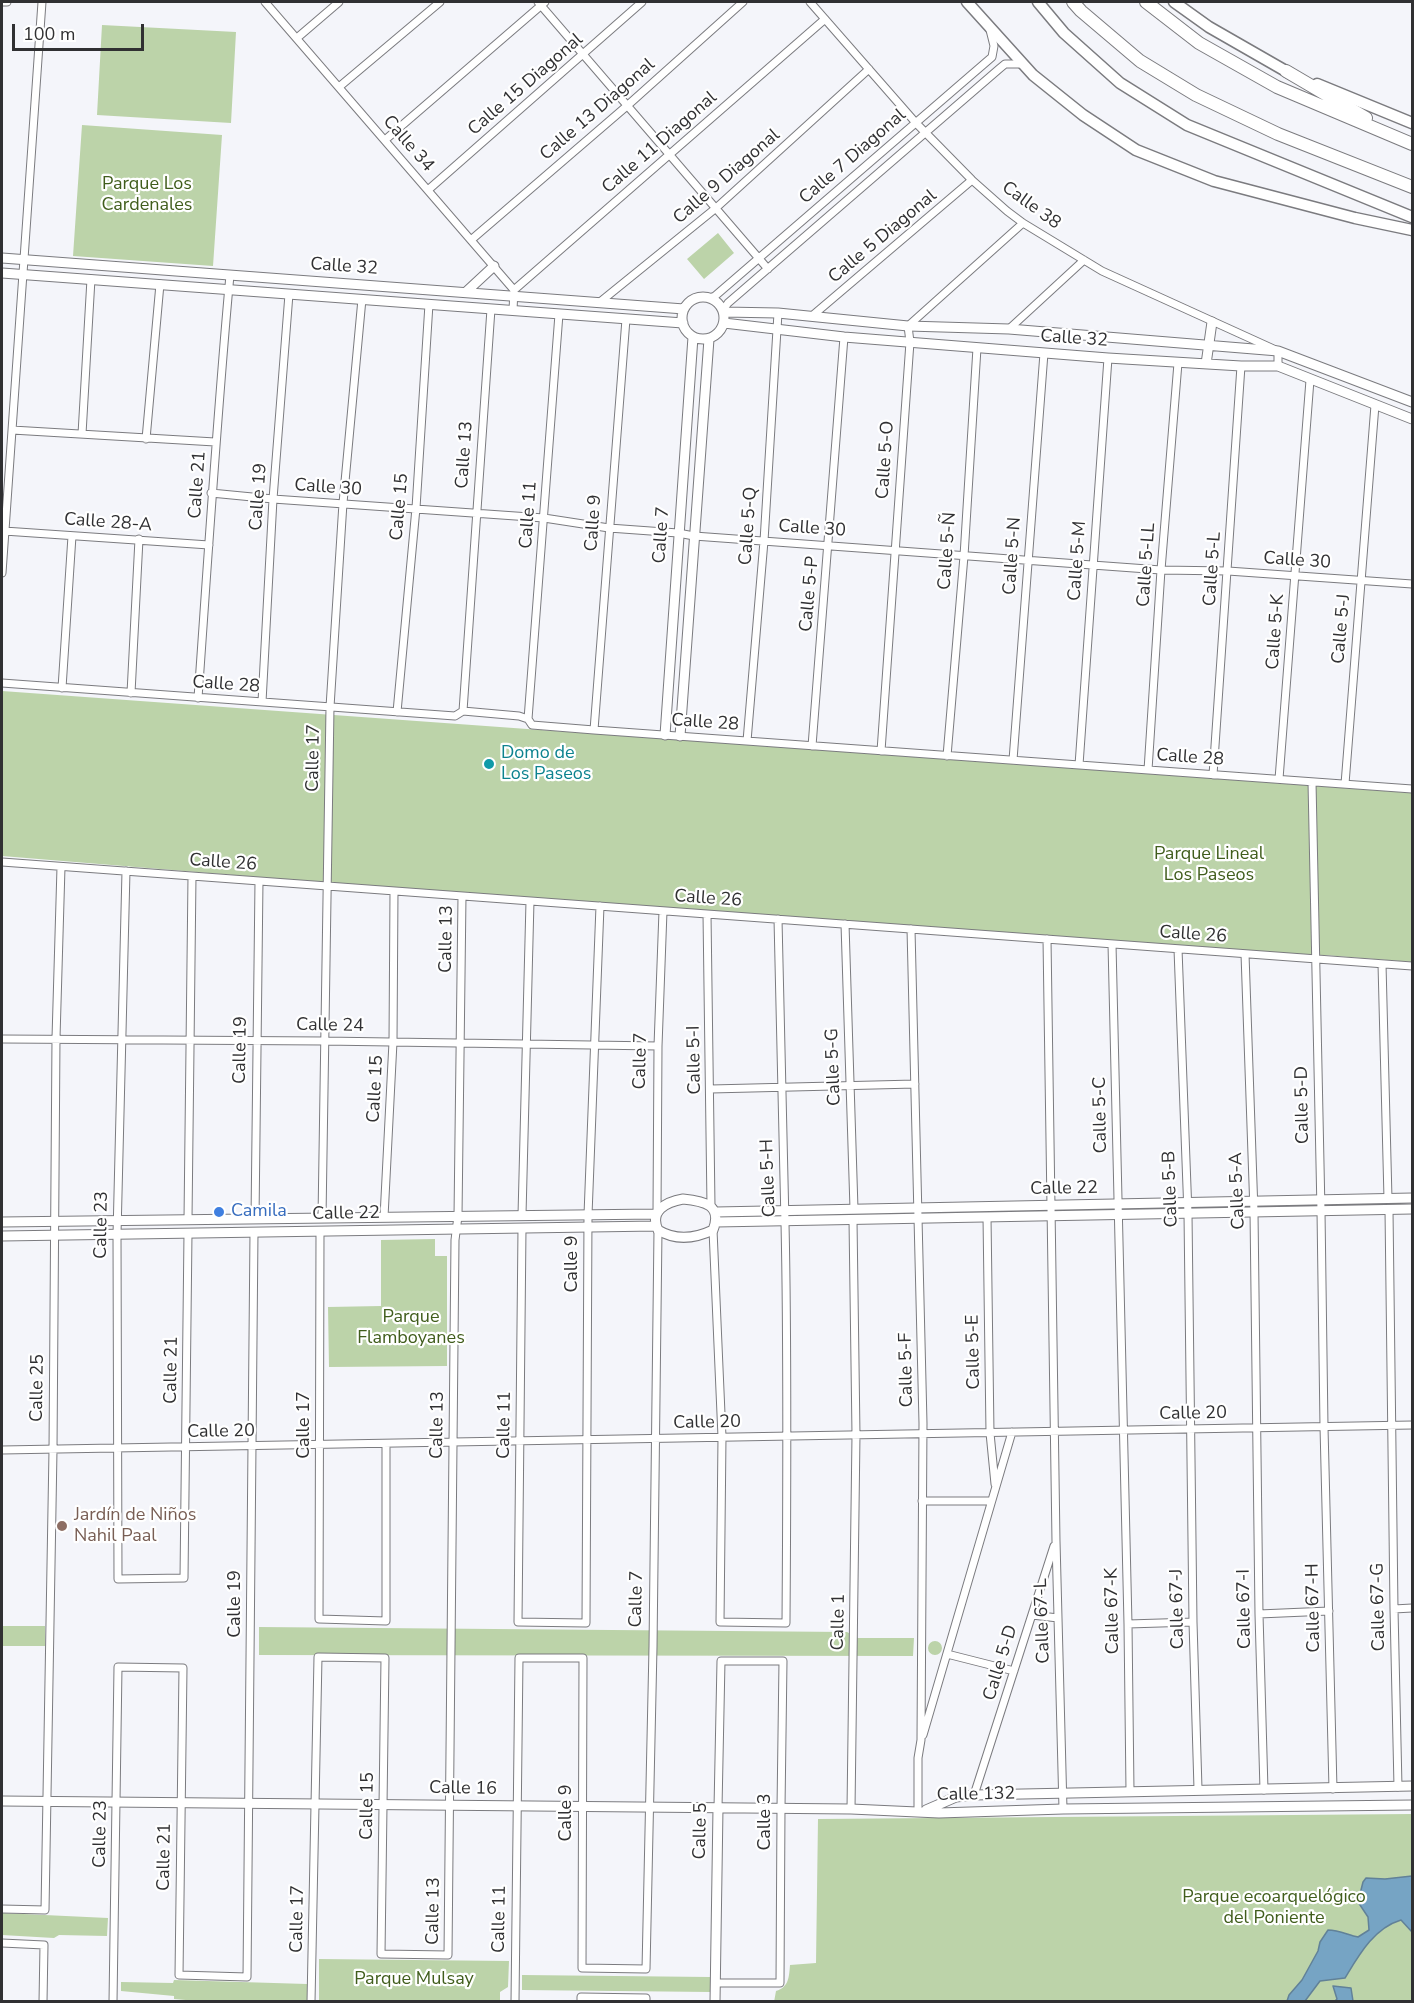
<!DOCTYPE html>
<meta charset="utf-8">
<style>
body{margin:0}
#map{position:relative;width:1414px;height:2003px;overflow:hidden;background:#f4f5fa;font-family:"Nunito Sans",sans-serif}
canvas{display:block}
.frame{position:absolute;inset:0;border:3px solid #303032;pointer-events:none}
.scale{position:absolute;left:12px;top:24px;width:132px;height:27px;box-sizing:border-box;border:3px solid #303032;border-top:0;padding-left:8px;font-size:18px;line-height:21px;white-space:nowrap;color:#303032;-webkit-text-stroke:4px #fff;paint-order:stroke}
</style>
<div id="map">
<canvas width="1414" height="2003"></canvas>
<div class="frame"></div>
<div class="scale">100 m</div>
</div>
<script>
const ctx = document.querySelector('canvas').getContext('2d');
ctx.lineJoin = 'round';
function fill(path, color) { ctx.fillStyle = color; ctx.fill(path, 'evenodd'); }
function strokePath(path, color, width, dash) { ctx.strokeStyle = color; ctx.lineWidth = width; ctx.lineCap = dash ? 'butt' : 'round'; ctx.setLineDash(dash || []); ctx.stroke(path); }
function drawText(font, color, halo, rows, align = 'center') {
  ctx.font = font + ' "Nunito Sans",sans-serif'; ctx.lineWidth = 4.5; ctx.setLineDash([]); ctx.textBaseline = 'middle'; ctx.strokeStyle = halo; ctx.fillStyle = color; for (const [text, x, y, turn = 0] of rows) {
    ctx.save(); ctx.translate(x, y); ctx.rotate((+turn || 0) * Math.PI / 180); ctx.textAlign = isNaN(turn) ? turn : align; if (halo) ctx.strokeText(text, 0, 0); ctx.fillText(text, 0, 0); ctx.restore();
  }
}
fill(new Path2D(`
 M102,25l134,7 -5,91 -134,-8z
 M82,125l140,10 -9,131 -140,-10z
 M718,233l16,20 -30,26 -17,-20z
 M2,691l1410,102v169l-88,-7 -94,-2 -523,-39 -705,-58z
 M435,1239v17h12v110l-118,1 -1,-60 53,-1v-66z
 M2,1626h43v20h-43z
 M259,1627l588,5 11,6h56l-1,18 -654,-1z
 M928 1648a7 7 0 1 1 14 0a7 7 0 1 1-14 0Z
 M1412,1814v187l-638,1 2,-11c13,-4 13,-14 14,-26l26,-2 2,-144z
 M2,1913l106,5 -1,18 -48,-1 -5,3 -52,-3z
 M319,1959l190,2 -1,26 -8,5v9h-181z
 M522,1975l188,2v15l-188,-2z
 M174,1980l133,4v17l-98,1 -35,-3v-3l-53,-5v-9l52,1z`), '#bcd3a9');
const water = new Path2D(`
 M1412,1876v56l-11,-12c-27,8 -42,35 -56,58l-25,3 -15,20h-18l2,-6 13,-15 16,-29 2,-9 8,-12c11,0 20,5 30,7l11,-7 -1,-13 -10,-15 5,-20 3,-4 19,1z
 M1333,1986l18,2 2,13h-18l2,-2z`);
fill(water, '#76a4c4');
strokePath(water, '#618198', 1.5);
const minor = new Path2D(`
 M2,2h5
 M265,2l249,288 -1,20
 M538,2l230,267
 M810,2l106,121 56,57 35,31 16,12 79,48 176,80v15
 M297,38l42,-36
 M339,87l101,-85
 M385,140l160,-138
 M428,190l214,-188
 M471,240l157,-135 115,-103
 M514,290l311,-271
 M710,298l5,-2 277,-239 2,-11 -4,-16
 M600,302l116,-94 153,-139
 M723,310l5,-7 271,-234 6,-5h18
 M812,316l160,-136
 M1009,329l75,-69
 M12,430l203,12
 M82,434l9,-155
 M146,439l14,-155
 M211,493l62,6 271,19 65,10 69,5 16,3 467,34 67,1 184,13
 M4,531l205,14
 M2,573l40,-571
 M2,683l453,33 8,-5 56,5 9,3 4,6 62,5 818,59
 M62,688l10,-152
 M131,693l8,-154
 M198,698c10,-141 19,-282 32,-423
 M262,702l11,-203 16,-205
 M463,711l28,-402
 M397,712l19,-204 13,-204
 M528,719l31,-405
 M594,730l32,-411
 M747,741l17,-200 14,-228
 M812,746l32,-409
 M881,751l29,-409 -2,-16 115,-103
 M947,756l17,-200 13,-208
 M1013,760l31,-407
 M1079,765l29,-407
 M1148,770l13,-200 17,-207
 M1213,775l28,-409
 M1279,779l31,-399
 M1312,782l9,429 3,216 9,362
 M1345,784l30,-379
 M2,862l1410,104
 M126,871l-9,363 1,345 66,-1 4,-345
 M707,914l4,292
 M845,924l9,285
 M911,929l12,494 -2,317 -3,18v53
 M1047,939l9,602 7,268
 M1112,944l16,680 2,167
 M1178,949l10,265 5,408 5,167
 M1245,954l9,258 5,402 5,176
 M1382,964l6,235
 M2,1039l322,2 334,5
 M711,1089l204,-5
 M1389,1210l5,399 4,178
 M657,1212l1,-166 5,-135
 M522,1215l8,-314
 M384,1217l9,-175 1,-151
 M987,1217l3,216 5,51
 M322,1218l8,-511 13,-204 19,-204
 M188,1219l4,-343
 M255,1219l4,-338
 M522,1228l-4,394 68,1 2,-408 12,-309
 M713,1230l9,207 -2,185 66,1c1,-133 2,-266 -1,-400 -2,-101 -5,-202 -7,-304
 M320,1231l-1,388 67,2v-177
 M2,1450l1410,-25
 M922,1501h69
 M1394,1609l18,-1
 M1259,1614l70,-3
 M1032,1615l26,3
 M1128,1624l65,-2
 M947,1654l67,17
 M923,1735l89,-303
 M974,1795l80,-249
 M851,1809l5,-374 -3,-215
 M2,1909l43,1 8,-460 3,-412 5,-171
 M2,1943l42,2 -1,57
 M715,1983h65l1,-175 2,-147h-62l-3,147
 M113,2002l5,-335 65,1 -4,307 68,2 7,-745
 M311,2002l7,-345 67,1 -4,296 67,1 7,-715 3,-24 4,-320
 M515,2002l4,-344h64l-1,310 64,1 7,-322 5,-417
 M581,2002v-5l65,1v4`);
const tertiary = new Path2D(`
 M2,258l682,51
 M2,273l681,50
 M466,292l28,-26
 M682 318a21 21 0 1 1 42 0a21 21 0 1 1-42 0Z
 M724,312l54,1 130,13 101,3 269,22 134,51
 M724,323l120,14 264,21 133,8h37l134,53
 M1206,364l6,-42
 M665,735l28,-398
 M680,736l29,-397
 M683,1199c21,2 40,6 30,31 -19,9 -37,11 -55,0 -9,-19 8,-28 25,-31z
 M716,1212l696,-14
 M2,1222l653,-8
 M716,1222l696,-13
 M2,1236l654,-10
 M2,1801l849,8 88,4 124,-4 349,-4
 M926,1810l30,-13 18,-2 438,-9
 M715,2002l3,-194`);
const secondary = new Path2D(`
 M1038,2l26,31 56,50 67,42 225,92
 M1174,2l35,25 82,47
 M1317,84l95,39`);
const primary = new Path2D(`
 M967,2l66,73 50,40 53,35 78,31 141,37 57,12`);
const trunk = new Path2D(`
 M1073,2l8,9 59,50 56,34 82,39 134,53
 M1146,2l53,41 78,44 135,57
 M1286,71l80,47`);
strokePath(minor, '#7b7b7f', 9);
strokePath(tertiary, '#7b7b7f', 11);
strokePath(secondary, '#7b7b7f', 13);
strokePath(primary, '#7b7b7f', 13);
strokePath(trunk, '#7b7b7f', 14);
strokePath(minor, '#fff', 7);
strokePath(tertiary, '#fff', 9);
strokePath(secondary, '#fff', 10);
strokePath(primary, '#fff', 10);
strokePath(trunk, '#fff', 12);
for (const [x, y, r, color] of [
 [489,764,6,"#0f9aa8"],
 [219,1212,6,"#3f7fe0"],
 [62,1526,6,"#8d6e63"]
]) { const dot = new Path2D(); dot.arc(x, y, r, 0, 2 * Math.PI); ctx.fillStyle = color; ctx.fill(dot); strokePath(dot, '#fff', 2); }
drawText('18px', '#303032', '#fff', [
 ["Calle 15 Diagonal",526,85,-41],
 ["Calle 13 Diagonal",598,110,-41],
 ["Calle 11 Diagonal",660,143,-41],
 ["Calle 34",408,144,49],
 ["Calle 7 Diagonal",853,157,-41],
 ["Calle 9 Diagonal",727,177,-41],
 ["Calle 38",1031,206,36],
 ["Calle 5 Diagonal",883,237,-40],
 ["Calle 32",344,267,4],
 ["Calle 32",1074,339,4],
 ["Calle 13",465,455,-86],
 ["Calle 5-O",886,460,-86],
 ["Calle 21",198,485,-86],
 ["Calle 30",328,488,4],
 ["Calle 19",259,497,-86],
 ["Calle 15",400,507,-85],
 ["Calle 11",529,515,-86],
 ["Calle 28-A",108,523,4],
 ["Calle 9",594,523,-86],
 ["Calle 5-Q",749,526,-86],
 ["Calle 30",812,529,4],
 ["Calle 7",662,535,-86],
 ["Calle 5-Ñ",948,551,-86],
 ["Calle 5-N",1013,556,-86],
 ["Calle 5-M",1078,561,-86],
 ["Calle 30",1297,561,4],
 ["Calle 5-LL",1147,565,-86],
 ["Calle 5-L",1213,569,-86],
 ["Calle 5-P",810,594,-85],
 ["Calle 5-J",1342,629,-85],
 ["Calle 5-K",1276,632,-86],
 ["Calle 28",226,685,4],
 ["Calle 28",705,723,4],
 ["Calle 17",314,758,-89],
 ["Calle 28",1190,758,4],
 ["Calle 26",223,863,4],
 ["Calle 26",708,899,4],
 ["Calle 26",1193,935,4],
 ["Calle 13",447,939,-89],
 ["Calle 24",330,1026,1],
 ["Calle 19",241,1050,-89],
 ["Calle 5-I",695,1060,-91],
 ["Calle 7",641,1061,-89],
 ["Calle 5-G",834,1067,-92],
 ["Calle 15",376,1089,-87],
 ["Calle 5-D",1303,1105,-91],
 ["Calle 5-C",1101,1115,-91],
 ["Calle 5-H",769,1178,-92],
 ["Calle 22",1064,1189,-1],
 ["Calle 5-B",1171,1189,-92],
 ["Calle 5-A",1238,1191,-92],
 ["Calle 22",346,1214,-1],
 ["Calle 23",102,1225,-89],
 ["Calle 9",573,1264,-90],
 ["Calle 5-E",974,1352,-91],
 ["Calle 21",172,1370,-89],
 ["Calle 5-F",907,1370,-91],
 ["Calle 25",38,1388,-89],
 ["Calle 20",1193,1414,-1],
 ["Calle 20",707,1423,-1],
 ["Calle 17",305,1425,-90],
 ["Calle 13",438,1425,-89],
 ["Calle 11",505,1425,-89],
 ["Calle 20",221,1432,-1],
 ["Calle 7",637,1599,-89],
 ["Calle 19",236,1604,-90],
 ["Calle 67-G",1379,1607,-91],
 ["Calle 67-H",1314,1608,-91],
 ["Calle 67-J",1178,1609,-91],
 ["Calle 67-I",1245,1609,-91],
 ["Calle 67-K",1113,1611,-91],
 ["Calle 67-L",1043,1621,-92],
 ["Calle 1",839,1622,-89],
 ["Calle 5-D",1001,1663,-73],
 ["Calle 16",463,1789,1],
 ["Calle 132",976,1795,-1],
 ["Calle 15",368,1806,-89],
 ["Calle 9",567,1813,-90],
 ["Calle 3",766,1822,-90],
 ["Calle 5",701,1831,-89],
 ["Calle 23",101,1834,-89],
 ["Calle 21",165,1857,-89],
 ["Calle 13",434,1911,-89],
 ["Calle 17",298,1919,-89],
 ["Calle 11",500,1919,-89]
]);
drawText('18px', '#405d1c', '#fff', [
 ["Parque Los",147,185],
 ["Cardenales",147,206],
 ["Parque Lineal",1209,855],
 ["Los Paseos",1209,876],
 ["Parque",411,1318],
 ["Flamboyanes",411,1339],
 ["Parque ecoarquelógico",1274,1898],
 ["del Poniente",1274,1919],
 ["Parque Mulsay",414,1980]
]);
drawText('18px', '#0d838f', '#fff', [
 ["Domo de",501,754],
 ["Los Paseos",501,775]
], 'left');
drawText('18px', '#366cbe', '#fff', [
 ["Camila",231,1212]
], 'left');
drawText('18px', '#785e54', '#fff', [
 ["Jardín de Niños",74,1516],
 ["Nahil Paal",74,1537]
], 'left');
</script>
